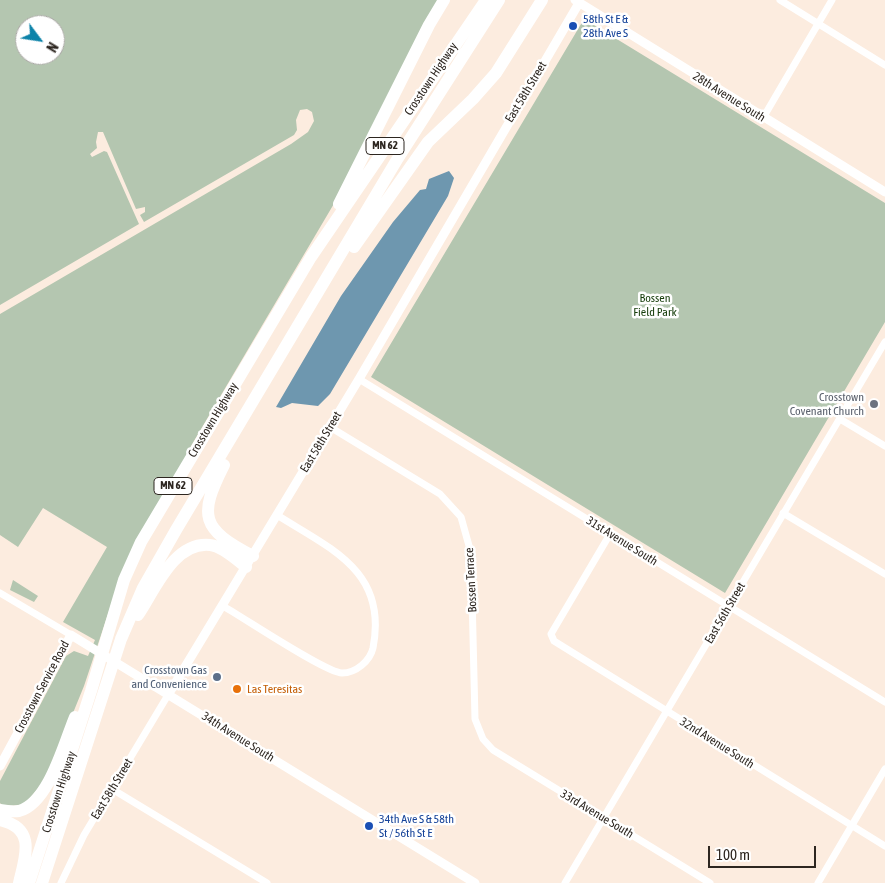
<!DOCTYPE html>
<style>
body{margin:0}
#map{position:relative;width:885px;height:883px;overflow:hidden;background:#fcecdf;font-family:"Asap Condensed",sans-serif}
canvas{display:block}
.north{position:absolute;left:15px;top:15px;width:50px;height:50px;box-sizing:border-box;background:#fff;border:1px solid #aba8a6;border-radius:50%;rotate:121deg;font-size:14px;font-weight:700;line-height:20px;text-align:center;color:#2d2620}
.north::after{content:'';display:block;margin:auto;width:18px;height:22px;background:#0d83a9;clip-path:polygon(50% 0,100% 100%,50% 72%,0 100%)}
.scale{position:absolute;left:708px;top:846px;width:108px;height:22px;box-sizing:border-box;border:2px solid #2d2620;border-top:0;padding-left:6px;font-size:15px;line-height:18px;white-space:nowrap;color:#2d2620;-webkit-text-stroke:4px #fff;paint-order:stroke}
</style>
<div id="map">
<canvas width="885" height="883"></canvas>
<div class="north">N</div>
<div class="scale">100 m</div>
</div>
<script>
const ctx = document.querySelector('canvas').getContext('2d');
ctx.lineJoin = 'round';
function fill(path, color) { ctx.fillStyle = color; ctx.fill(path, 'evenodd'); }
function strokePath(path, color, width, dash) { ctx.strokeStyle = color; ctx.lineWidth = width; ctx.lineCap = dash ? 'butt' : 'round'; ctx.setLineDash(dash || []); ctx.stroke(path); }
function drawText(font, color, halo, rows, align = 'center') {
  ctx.font = font + ' "Asap Condensed",sans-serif'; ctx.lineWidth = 5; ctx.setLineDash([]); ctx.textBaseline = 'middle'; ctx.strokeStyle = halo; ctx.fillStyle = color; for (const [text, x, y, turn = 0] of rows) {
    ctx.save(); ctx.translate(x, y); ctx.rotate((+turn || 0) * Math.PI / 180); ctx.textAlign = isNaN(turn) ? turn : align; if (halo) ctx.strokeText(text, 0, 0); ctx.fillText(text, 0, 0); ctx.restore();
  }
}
fill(new Path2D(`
 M0,0h441l-96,185 -154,261 -78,153 -29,87 -38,93 -22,26 -21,1 -3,-3v-22l66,-125 8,-5 14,5 7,-16 -32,-18 44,-75 -64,-39 -25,39 -18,-12v-221l291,-170 17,-12 6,-11 -2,-9 -5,-3 -7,1 -4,10 1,10 -3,5 -150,87 -4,-7 5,-3v-5l-9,2 -33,-77h-5l-2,10 1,6 -7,6 2,3 12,-6 3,1 32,72 -139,81zM25,25h30v30h-30z
 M584,19l301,184v119l-160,271 -354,-216z
 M13,580l25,16 -4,6 -24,-12z`), '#b4c6b0');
fill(new Path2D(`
 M449,171l5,7 -6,18 -118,198 -12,12 -26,-3 -11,5 -5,-1 65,-111 52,-74 27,-32 6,-1 3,-10z`), '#6e97af');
strokePath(new Path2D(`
 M780,0l105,65
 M763,118l69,-118
 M359,379l526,323
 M840,419l45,27
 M330,427l110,67 21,23 10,36 4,166 8,20 10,11 217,133
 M783,513l102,61
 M610,534l-59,100 3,7 331,205
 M0,593l71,42
 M223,606c21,12 103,67 119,67 14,0 28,-12 31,-25 15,-77 -42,-99 -96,-133
 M112,789l155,94
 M61,883l23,-48 84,-140
 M565,883l320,-541
 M818,883l67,-114`), '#fff', 7);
strokePath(new Path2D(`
 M575,0l310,192
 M168,695l191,-316 220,-376
 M0,766l71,-131 404,248`), '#fff', 9);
strokePath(new Path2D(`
 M339,204l90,-179 15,-25
 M354,247l74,-105 45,-43 23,-26 46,-73
 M224,465c-26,51 -23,64 29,91
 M138,615c17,-25 36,-74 72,-70 12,1 26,14 36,22
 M0,810c6,1 13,2 19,1 30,-8 45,-68 56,-94
 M0,820c37,8 25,37 19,63
 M29,883l62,-192 33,-111 17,-38 170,-285 175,-257
 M42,883l79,-244 22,-51 33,-58 222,-372 101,-158`), '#fff', 12);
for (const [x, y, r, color] of [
 [573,26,5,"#1a4fb4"],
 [874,404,5,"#6b7280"],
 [217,677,5,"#5c6f8a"],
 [237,689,5,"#e8710a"],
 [369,826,5,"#1a4fb4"]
]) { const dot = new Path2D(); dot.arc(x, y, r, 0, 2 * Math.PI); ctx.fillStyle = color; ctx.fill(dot); strokePath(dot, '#fff', 2); }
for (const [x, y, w] of [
 [385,146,38],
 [173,486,38]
]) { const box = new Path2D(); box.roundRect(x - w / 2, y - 8.5, w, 17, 4); ctx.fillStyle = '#fff'; ctx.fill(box); strokePath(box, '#2d2620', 1); }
drawText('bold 11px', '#2d2620', null, [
 ["MN 62",385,146],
 ["MN 62",173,486]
]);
drawText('12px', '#164399', '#fff', [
 ["58th St E &",583,19],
 ["28th Ave S",583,33],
 ["34th Ave S & 58th",379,819],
 ["St / 56th St E",379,833]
], 'left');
drawText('12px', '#2d2620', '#fff', [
 ["Crosstown Highway",431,79,-56],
 ["East 58th Street",526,92,-59],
 ["28th Avenue South",729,97,32],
 ["Crosstown Highway",213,420,-59],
 ["East 58th Street",321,442,-59],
 ["31st Avenue South",622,541,32],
 ["Bossen Terrace",471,580,-93],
 ["East 56th Street",725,613,-60],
 ["Crosstown Service Road",42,687,-62],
 ["34th Avenue South",238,737,32],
 ["32nd Avenue South",717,743,32],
 ["East 58th Street",112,789,-59],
 ["Crosstown Highway",59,792,-72],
 ["33rd Avenue South",597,814,31]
]);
drawText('12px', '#163d0b', '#fff', [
 ["Bossen",655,298],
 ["Field Park",655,312]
]);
drawText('12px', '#5b616d', '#fff', [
 ["Crosstown",864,397],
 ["Covenant Church",864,411]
], 'right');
drawText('12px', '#4e5e75', '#fff', [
 ["Crosstown Gas",207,670],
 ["and Convenience",207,684]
], 'right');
drawText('12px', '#c56008', '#fff', [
 ["Las Teresitas",247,689]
], 'left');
</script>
